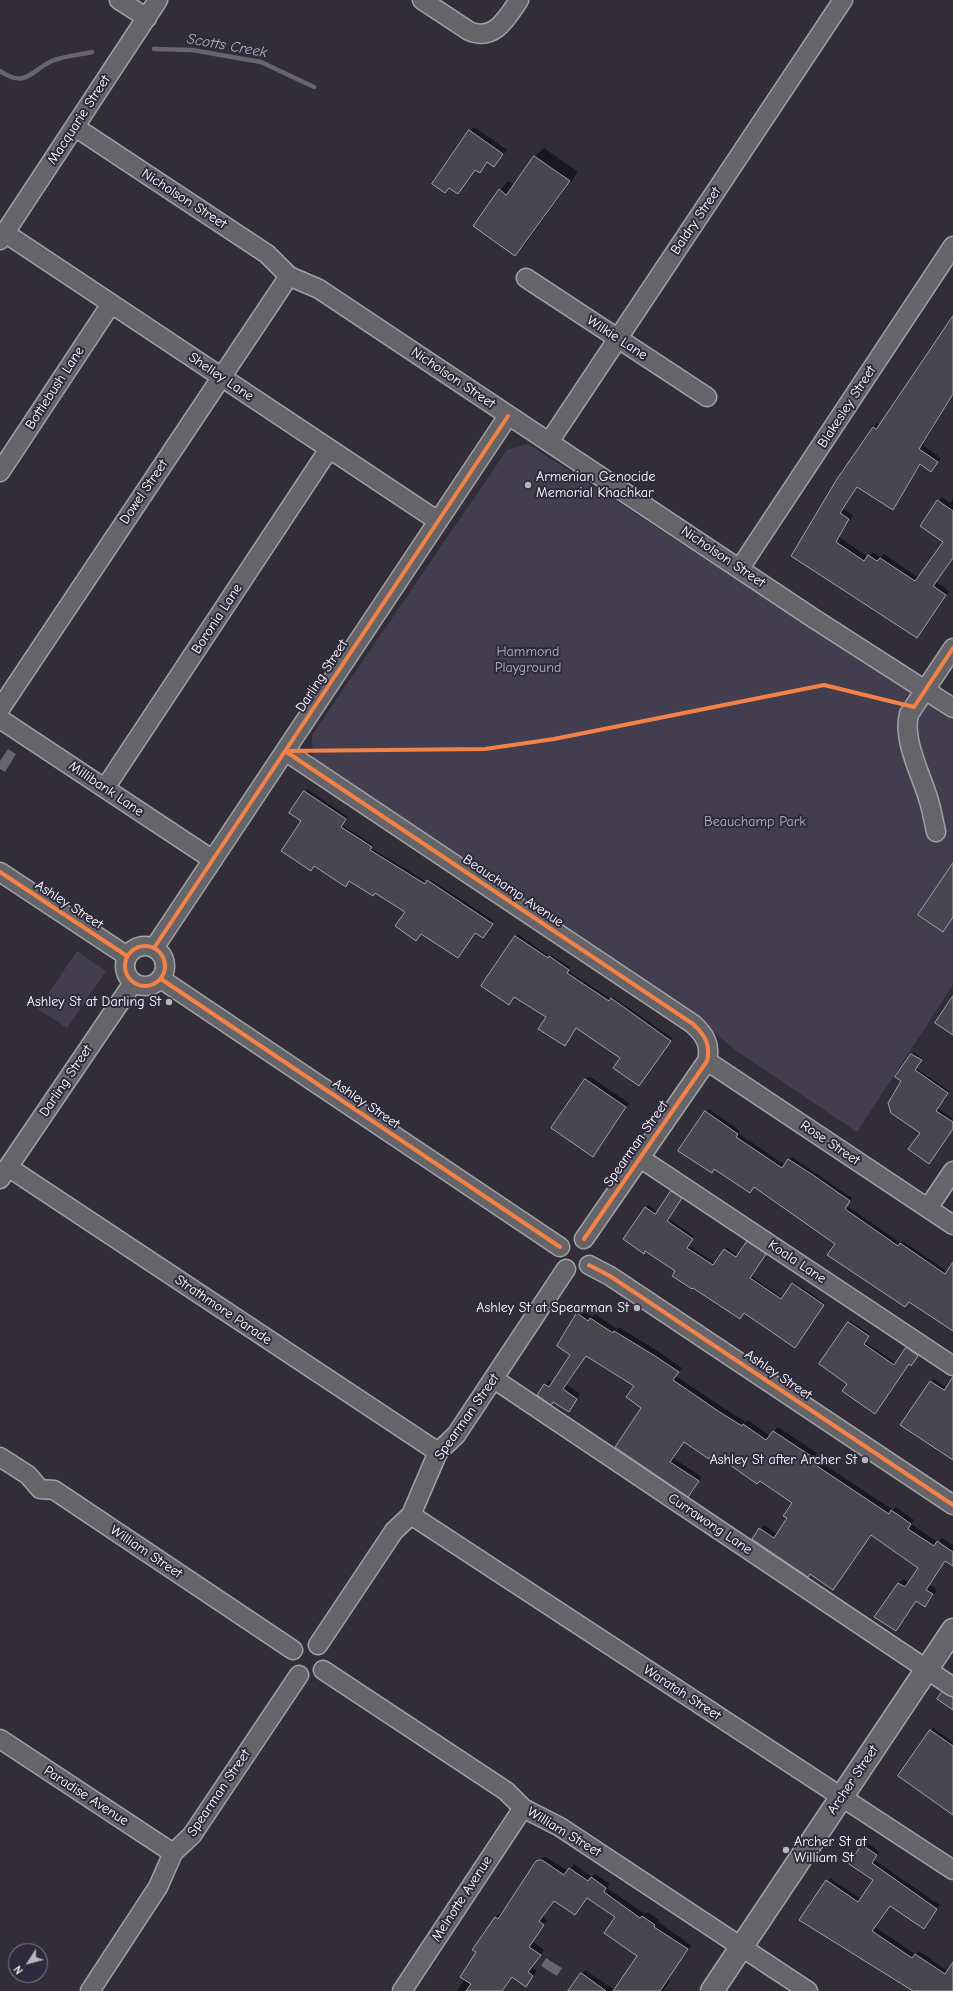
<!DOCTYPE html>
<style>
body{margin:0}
#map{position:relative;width:953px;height:1991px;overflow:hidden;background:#312e39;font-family:"Comic Neue",sans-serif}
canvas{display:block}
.north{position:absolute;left:8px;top:1943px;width:40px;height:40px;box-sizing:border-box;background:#2f2a3d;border:1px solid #827f8b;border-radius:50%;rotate:234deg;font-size:11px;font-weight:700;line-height:16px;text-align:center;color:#fff}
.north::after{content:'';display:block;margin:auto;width:14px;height:18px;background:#b7b6ba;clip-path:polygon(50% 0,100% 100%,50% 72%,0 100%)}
</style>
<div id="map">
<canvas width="953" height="1991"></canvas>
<div class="north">N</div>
</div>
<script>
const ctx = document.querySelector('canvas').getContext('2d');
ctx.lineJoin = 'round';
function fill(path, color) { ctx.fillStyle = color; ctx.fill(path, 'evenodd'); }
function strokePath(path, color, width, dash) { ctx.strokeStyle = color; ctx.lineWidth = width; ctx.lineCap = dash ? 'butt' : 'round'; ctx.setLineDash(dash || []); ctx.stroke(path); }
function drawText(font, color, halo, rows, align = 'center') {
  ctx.font = font + ' "Comic Neue",sans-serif'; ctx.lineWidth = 4; ctx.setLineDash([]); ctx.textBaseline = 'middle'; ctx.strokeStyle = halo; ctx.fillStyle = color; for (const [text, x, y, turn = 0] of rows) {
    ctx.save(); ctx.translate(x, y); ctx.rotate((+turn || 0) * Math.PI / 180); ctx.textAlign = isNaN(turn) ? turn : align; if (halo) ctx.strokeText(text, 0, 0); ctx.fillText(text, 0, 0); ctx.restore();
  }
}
fill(new Path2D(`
 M528,444l425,276v265l-96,147 -119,-80 -59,-49 -366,-241 -1,-27 195,-285z
 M77,951l29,20 -39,57 -29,-19z`), '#433e4f');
fill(new Path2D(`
 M8,749l8,5 -11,18 -5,-3v-8z
 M546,1958l16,10 -5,8 -16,-10z`), '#686571');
fill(new Path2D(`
 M474,127l33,23 -13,16 -6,-5 -8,11 -4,-3 -18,24 -8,-6 -5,5 25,-61z
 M544,148l34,24 -54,74 -9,9 -15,-65 8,-9 7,4 20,-29z
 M953,317v78l-30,50 18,13 -10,13 -10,-7 -28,45 -35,-22 -15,22 10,6 -14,22 29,20 5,-5 8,6 3,-4 35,24 26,-36 -24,-16 21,-29 8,6 3,-4v59l-17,24 13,9 -29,42 -128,-77 81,-129 4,-4 3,2z
 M307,789l41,28 -6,8 31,20 -2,3 56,34 3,-3 64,42 -9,14 -2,2 -8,-5 -17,25 -37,-24 -15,-21 -31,-20 -25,-11 -4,5 -31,-21 -4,5 -9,-49 -11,-8z
 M518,934l32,23 1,-2 19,12 -2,4 43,28 2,-2 59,41 -31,45 -19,-26 -46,-30 -29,-10 -32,-21 -33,-10z
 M914,1052l8,6 -6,10 33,23 -12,17 16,11v10l-32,3 -19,-51 -6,-4z
 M589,1076l40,27 -36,52 -8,-75z
 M709,1109l31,22 -2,2 47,32 7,-8 60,41 -5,8 54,37 2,-2 45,31 5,1v57l-117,-86 -82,-58 -39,-18 -4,4 -5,-60z
 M673,1190l10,6 -15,22 26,18 -6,9 27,18 11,-16 12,8 11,-15 18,12 -16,24 32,22 11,-16 31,21 -28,42 -52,-33 -5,6 -94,-68 -22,-11 22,-32 2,-2 10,7z
 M582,1310l10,7 3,-3 22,15 2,-2 40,25 23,16 -6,8 46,31 24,15 2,-2 22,16 8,-9 39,26 -3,5 79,52 3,-3 18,13 -3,4 27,18 4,-4 11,7v18l-7,-3 -16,25 7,5 -8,12 -4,4 -8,-6 -21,30 -21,-14 24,-33 4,-4 6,4 10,-16 -48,-33 -38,55 -73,-60 4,-4 13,9 12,-16 4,-15 -33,-23 -46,-28 -5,6 -25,-17 -11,17 29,19 -14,18 -72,-48 26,-39 -7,-22 -48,-31 -20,30 13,9 -12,17 -23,-26 4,-4 4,2 19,-28 6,-41z
 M850,1321l20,13 -5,8 31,21 13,-17 10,7 -6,10 -64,20 -1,-61z
 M934,1379l13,9 6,-9v79l-22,-76z
 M933,1728l20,14 -4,8 4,2v62l-22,-83z
 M866,1842l14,10 -6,8 66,45 -13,19 -37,-19 -15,22 40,27 4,-3 29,20 5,-8v28h-38l-115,-71 30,-42 31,21 13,-19 -12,-35z
 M546,1857l22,14 6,-7 18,13 3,-3 15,10 -3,4 38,26 2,-2 12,8 -1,2 33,23 -23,34 2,2 -7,10h-93l15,-21 30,20 24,-34 -23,-39 -28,-20 -13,17 -21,-14 -11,17 4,3 -14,22 11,8 -12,18 5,3 -11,14 -13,-9 -10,15h-46l8,-12 12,-27 -3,-2 22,-33 4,-4 2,2 35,-53 4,-4z`), '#0007');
strokePath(new Path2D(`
 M154,49l38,1 69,12 53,25
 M0,71c27,18 31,-1 52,-10 12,-5 27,-6 40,-9`), '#686571', 4.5);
const building = new Path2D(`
 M469,130l34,24 -9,13 -7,-5 -7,11 -5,-3 -17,24 -9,-6 -4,5 -13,-9z
 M534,156l36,25 -55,75 -42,-30 26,-37 7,6z
 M953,316v78l-34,55 19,13 -7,10 -11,-8 -27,46 -36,-23 -17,26 9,6 -13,23 28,19 4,-6 9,6 3,-3 35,23 28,-39 -23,-16 17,-26 16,11v47l-20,28 13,9 -29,43 -126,-82 46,-77 36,-52 3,2z
 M304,791l42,28 -5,8 31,20 -2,3 55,34 2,-4 66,44 -10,14 -8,-5 -17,25 -37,-24 -5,7 -21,-15 10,-14 -30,-19 -2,3 -24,-15 -3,6 -32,-21 -3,5 -30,-20 20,-30 -12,-8z
 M953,863v54l-10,15 -25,-17z
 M515,936l33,22 1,-2 20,14 -2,3 42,28 2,-3 60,43 -32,45 -26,-18 7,-10 -44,-30 -11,18 -27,-17 8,-12 -32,-20 -5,8 -28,-19z
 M953,996v39l-18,-12z
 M911,1054l11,6 -7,10 33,23 -12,18 17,11v7l-24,35 -21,-15 12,-16 -29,-20 -3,-10 13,-22 -6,-4z
 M585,1079l41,28 -33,50 -42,-29z
 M705,1111l33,23 -2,3 46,31 6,-9 25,16 37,26 -5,8 53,37 2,-3 45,31 8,-12v69l-44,-29 -4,5 -78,-52 8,-11 -81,-57 -4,6 -36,-24 -2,4 -34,-22z
 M671,1191l11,7 -15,23 26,18 -6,9 26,17 11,-16 12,8 11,-16 19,13 -16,24 31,21 11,-16 32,22 -29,43 -51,-35 -4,6 -47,-31 -1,1 -20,-13 3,-5 -30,-20 -1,3 -21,-15 22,-32 10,7z
 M577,1313l11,8 2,-3 23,15 1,-2 41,25 24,16 -6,8 45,31 24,15 1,-2 23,16 7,-9 41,27 -3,4 78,52 2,-4 20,14 -3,5 26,17 3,-5 16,11v14l-8,-5 -19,29 7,4 -8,13 -9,-6 -20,30 -22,-14 24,-34 7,4 13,-19 -47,-33 -38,55 -23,-16 -2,3 -56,-38 7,-11 15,10 13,-20 -4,-2 9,-13 -32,-22 -3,3 -44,-31 -4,6 -25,-17 -14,20 29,19 -11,16 -73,-50 26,-39 -15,-11 8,-11 -48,-30 -23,33 14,10 -8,13 -16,-10 -2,3 -14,-10 7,-11 5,3 21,-32 -13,-9z
 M848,1322l21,14 -5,8 30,21 12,-18 12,9 -7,10 -2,-2 -34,50 -33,-23 5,-7 -28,-20z
 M953,1377v83l-53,-35 30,-44 14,9z
 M942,1692l11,5v13l-16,-11z
 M930,1730l23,16v69l-55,-39z
 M862,1845l15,10 -5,8 65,46 -13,20 -34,-23 -18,25 40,27 3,-4 30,20 8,-12v29h-40l-114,-71 27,-40 32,22 15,-22 -24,-16z
 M542,1860l22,15 5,-7 19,13 3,-4 15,11 -2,4 36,26 2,-2 13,9 -1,2 34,22 -28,42h-47l24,-35 -33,-23 11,-16 -28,-19 -12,17 -21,-14 -15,20 5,4 -15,22 12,8 -13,17 5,4 -7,11 -14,-10 -10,14h-36l5,-7 -11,-7 16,-25 -4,-2 23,-33 3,2 38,-58z
 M581,1973l25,18h-38z`);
fill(building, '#48464e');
strokePath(building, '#a2a1a6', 1);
const minor = new Path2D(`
 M119,0l28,18
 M422,0l47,31c25,11 38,-13 50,-31
 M75,127l192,127 22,22 30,13 494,329 140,90
 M5,233l433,288
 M0,240l158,-240
 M526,278l181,119
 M549,442l294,-442
 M0,472l111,-168
 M740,568l213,-322
 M0,709l289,-433
 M0,719l213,141
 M285,751l408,273c12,11 18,21 14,37l-123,178
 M105,788l224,-339
 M936,832c-2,-10 -4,-21 -7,-31 -7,-25 -27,-61 -20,-87l44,-66
 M0,872l127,84
 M125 966a20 20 0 1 1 40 0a20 20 0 1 1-40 0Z
 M154,948l354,-532
 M161,979l399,268
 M707,1061l246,164
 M640,1158l313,208
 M8,1167l430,285
 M0,1179l133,-196
 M928,1208l25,-37
 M589,1265l21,11 343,229
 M494,1379l459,308
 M0,1457l28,18 12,14 14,1 239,160
 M411,1515l542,355
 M318,1645l76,-114 17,-16 27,-63 18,-17 110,-166
 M323,1670l183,121 17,17 37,19 248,164
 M0,1739l173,114
 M90,1991l68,-104 15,-34 19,-18 107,-160
 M402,1991l121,-183`);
const major = new Path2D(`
 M712,1991l241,-361`);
strokePath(minor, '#a2a1a6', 21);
strokePath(major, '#a2a1a6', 25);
strokePath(minor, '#656469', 18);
strokePath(major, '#656469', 22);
strokePath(new Path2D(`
 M285,751l408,273c12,11 18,21 14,37l-123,178
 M285,751l200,-2 69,-10 270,-54 90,22 39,-59
 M0,872l127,84
 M125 966a20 20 0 1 1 40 0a20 20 0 1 1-40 0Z
 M154,948l354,-532
 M161,979l399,268
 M589,1265l21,11 343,229`), '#f48246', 4);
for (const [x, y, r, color] of [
 [528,485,4,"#b7b6ba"],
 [169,1002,4,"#b7b6ba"],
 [637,1308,4,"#b7b6ba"],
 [865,1460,4,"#b7b6ba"],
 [786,1850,4,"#b7b6ba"]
]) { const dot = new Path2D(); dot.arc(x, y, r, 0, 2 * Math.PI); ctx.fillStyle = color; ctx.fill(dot); strokePath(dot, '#2f2a3d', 1.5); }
drawText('14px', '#fff', '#2f2a3d', [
 ["Macquarie Street",79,120,-57],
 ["Nicholson Street",184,199,33],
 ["Baldry Street",696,221,-56],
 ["Wilkie Lane",617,338,33],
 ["Shelley Lane",221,377,34],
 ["Nicholson Street",453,378,34],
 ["Bottlebush Lane",55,388,-57],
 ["Blakesley Street",847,407,-57],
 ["Dowel Street",144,492,-56],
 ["Nicholson Street",723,557,34],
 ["Boronia Lane",217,619,-57],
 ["Darling Street",322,676,-57],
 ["Millibank Lane",106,789,34],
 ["Beauchamp Avenue",513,891,34],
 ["Ashley Street",69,905,33],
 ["Darling Street",66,1081,-56],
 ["Ashley Street",366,1104,34],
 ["Rose Street",830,1143,34],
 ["Spearman Street",636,1144,-55],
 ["Koala Lane",797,1262,34],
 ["Strathmore Parade",223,1310,34],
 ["Ashley Street",778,1375,34],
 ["Spearman Street",467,1417,-55],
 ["Currawong Lane",710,1524,34],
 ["William Street",146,1552,34],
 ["Waratah Street",682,1693,33],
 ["Archer Street",853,1780,-56],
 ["Spearman Street",219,1793,-56],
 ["Paradise Avenue",86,1796,33],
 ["William Street",564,1832,31],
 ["Melnotte Avenue",462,1899,-57]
]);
drawText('14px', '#fff', '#2f2a3d', [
 ["Armenian Genocide",536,477,"left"],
 ["Memorial Khachkar",536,493,"left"],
 ["Ashley St at Darling St",161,1002],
 ["Ashley St at Spearman St",629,1308],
 ["Ashley St after Archer St",857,1460],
 ["Archer St at",794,1842,"left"],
 ["William St",794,1858,"left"]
], 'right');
drawText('14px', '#b5b3ba', '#2f2a3d', [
 ["Hammond",528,652],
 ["Playground",528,668],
 ["Beauchamp Park",755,822]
]);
drawText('italic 15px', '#b6b4bb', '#2f2a3d', [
 ["Scotts Creek",227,46,10]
]);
</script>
